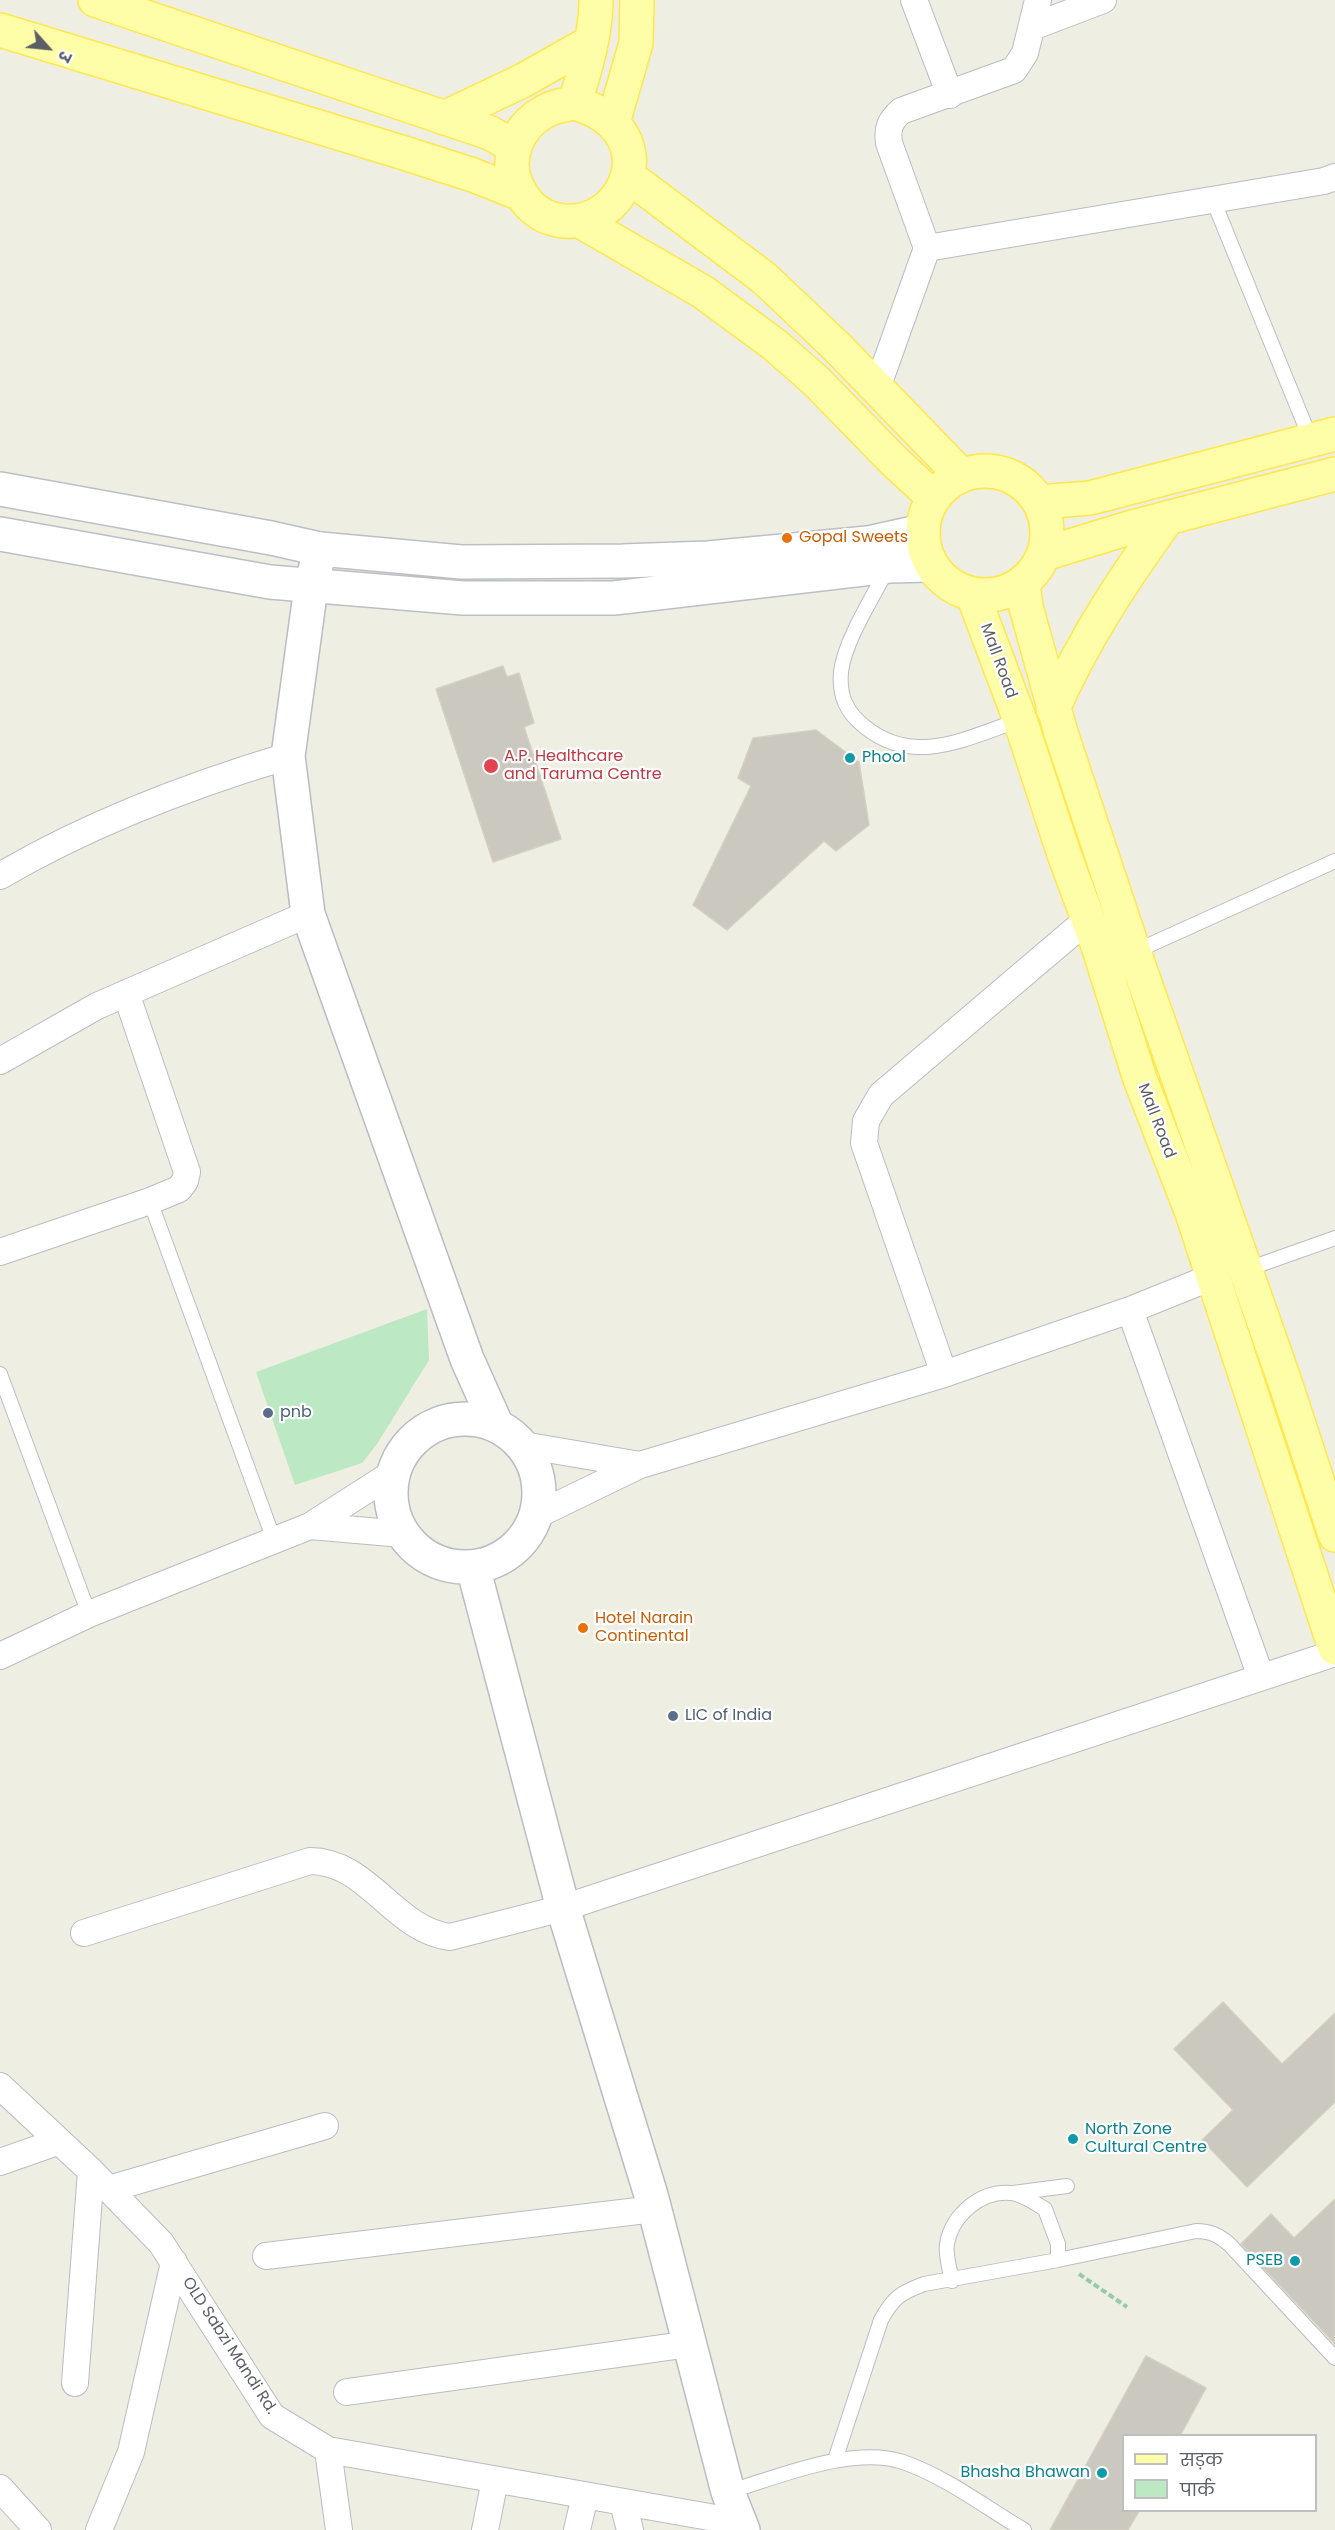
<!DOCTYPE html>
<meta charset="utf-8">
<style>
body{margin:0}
#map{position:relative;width:1335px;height:2530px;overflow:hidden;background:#efeee2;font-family:Poppins,"Noto Sans Devanagari",sans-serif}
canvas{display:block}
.legend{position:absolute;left:1122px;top:2434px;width:195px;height:78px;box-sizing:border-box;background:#fff;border:2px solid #bdbfc1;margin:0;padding:8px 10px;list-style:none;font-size:18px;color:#5b5e65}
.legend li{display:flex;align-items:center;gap:12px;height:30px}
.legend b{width:30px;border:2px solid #bdbfc1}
.north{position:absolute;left:18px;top:18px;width:60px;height:60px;-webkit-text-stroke:4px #fff;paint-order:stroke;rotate:117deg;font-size:16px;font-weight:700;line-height:24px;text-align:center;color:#5b5e65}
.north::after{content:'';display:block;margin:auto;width:21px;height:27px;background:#5b5e65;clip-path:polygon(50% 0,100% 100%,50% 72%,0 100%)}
</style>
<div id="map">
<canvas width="1335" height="2530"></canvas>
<ul class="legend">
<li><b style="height:8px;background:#fffea8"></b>सड़क</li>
<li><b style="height:16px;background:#bce9c3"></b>पार्क</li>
</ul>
<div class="north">उ</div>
</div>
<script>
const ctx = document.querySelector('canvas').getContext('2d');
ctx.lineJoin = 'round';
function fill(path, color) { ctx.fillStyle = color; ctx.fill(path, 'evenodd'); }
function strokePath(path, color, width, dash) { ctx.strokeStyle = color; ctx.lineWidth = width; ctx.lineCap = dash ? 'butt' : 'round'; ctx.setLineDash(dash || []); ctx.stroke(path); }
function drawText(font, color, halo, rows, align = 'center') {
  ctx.font = font + ' Poppins,sans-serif'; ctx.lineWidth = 4.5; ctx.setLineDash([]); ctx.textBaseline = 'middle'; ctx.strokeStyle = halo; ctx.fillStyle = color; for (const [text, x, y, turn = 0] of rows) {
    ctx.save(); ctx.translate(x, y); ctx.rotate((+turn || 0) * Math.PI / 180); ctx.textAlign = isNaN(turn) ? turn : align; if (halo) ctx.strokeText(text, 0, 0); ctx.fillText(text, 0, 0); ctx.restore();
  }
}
fill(new Path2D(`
 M427,1309l2,51 -52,84 -15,19 -67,22 -39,-113z`), '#bce9c3');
const building = new Path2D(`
 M503,666l4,11 12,-4 15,50 -10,4 37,112 -68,23 -57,-173z
 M816,730l43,32 10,63 -33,26 -12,-10 -97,89 -34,-25 58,-119 -13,-8 15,-40z
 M1223,2002l59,62 53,-51v89l-88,85 -45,-47 31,-30 -59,-61z
 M1335,2199v145l-94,-100 30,-30 23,24z
 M1146,2356l60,32 -26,48h-56v75h15l-11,19h-78z`);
fill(building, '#cac8bf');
strokePath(building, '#d4d1c0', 1.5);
const service = new Path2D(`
 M1213,200l98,240
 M888,568c-14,27 -44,74 -47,104 -2,24 5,40 24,55 50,40 101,11 155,-7
 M1134,952l201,-91
 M150,1201l124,339
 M1245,1270l90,-32
 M0,1374l89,240
 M1013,2193l54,-7
 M952,2281c-2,-11 -7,-27 -5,-37 5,-29 34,-54 64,-51 11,1 24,10 34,16l13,35v16
 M835,2460l46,-140c12,-22 19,-27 43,-36l134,-24 138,-29c14,0 23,4 34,14l105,113
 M728,2492c50,-15 124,-47 175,-30 43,15 82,45 121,68`);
const minor = new Path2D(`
 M914,0l36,95
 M1032,27l71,-27
 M927,248l397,-67 11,-4
 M877,388l50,-140 -38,-105c-2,-15 1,-22 12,-32l113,-41 11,-17 13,-53
 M0,876c90,-53 188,-90 288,-120
 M0,1061l97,-55 211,-92
 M0,1252l150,-51 29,-12 6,-8 2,-9 -61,-179
 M1130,1310l131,367
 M944,1374l-80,-231 2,-22 15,-26 207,-176
 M523,1445l117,20
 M537,1515l103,-50 304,-91 186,-64 82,-33
 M310,1526l93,8
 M0,1656l89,-42 221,-88 83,-53
 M84,1933l226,-72c58,0 84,69 140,76l113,-29 772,-255
 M0,2086l91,85 70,72 111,173 56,34 410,72
 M0,2162l57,-20
 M109,2189l216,-63
 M266,2256l388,-47
 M75,2383l16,-212
 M347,2392l343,-48
 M328,2450l11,80
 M0,2488l38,42
 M623,2503l7,27
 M99,2530l32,-78 43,-190
 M485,2530l10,-50
 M577,2530l8,-34`);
const tertiary = new Path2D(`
 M320,549l-9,38 -23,169 20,158 159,445 30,67
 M391 1493a74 74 0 1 1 148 0a74 74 0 1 1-148 0Z
 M473,1567l90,341 88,287 77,297 15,38`);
const secondary = new Path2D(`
 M0,489l271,49 49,11 141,13 162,-1 85,-3 160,-15 54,-12
 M0,534l270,48 193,16h151l275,-32 41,-1`);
const primary = new Path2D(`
 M95,0l395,133 25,14
 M0,30l401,122 72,23 48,19
 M575,103c13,4 26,9 36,19 44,40 2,109 -53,98 -19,-3 -33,-17 -41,-34 -13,-27 1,-60 27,-74 9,-6 21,-7 31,-9z
 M575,103c10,-34 21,-68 21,-103
 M444,118l78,-37 69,-39
 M613,123l23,-80 1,-43
 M628,176l136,102 74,70 123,127
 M580,221l123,71 72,53 41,36 78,80 39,36
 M923 533a62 62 0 1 1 124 0a62 62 0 1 1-124 0Z
 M1039,502l51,-4 245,-64
 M1044,554l85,-26 206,-54
 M1023,583l3,24 35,126 73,219 152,433 49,150
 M973,595l47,125 44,134 34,92 42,133 52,134 143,435
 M1053,709c30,-69 70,-129 114,-190`);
strokePath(service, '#babcc3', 16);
strokePath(minor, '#babcc3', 28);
strokePath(tertiary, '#babcc3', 36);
strokePath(secondary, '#bdbfc7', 36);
strokePath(primary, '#ffe74c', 36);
strokePath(new Path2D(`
 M1079,2274l48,33`), '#95caac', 4, [6, 3]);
strokePath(service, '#fff', 14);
strokePath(minor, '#fff', 26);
strokePath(tertiary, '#fff', 33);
strokePath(secondary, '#fff', 33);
strokePath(primary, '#fffea8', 33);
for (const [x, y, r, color] of [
 [787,538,6,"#e8710a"],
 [850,758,6,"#0f9aa8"],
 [491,766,8,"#e0444e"],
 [268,1413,6,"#5c6f8a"],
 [583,1628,6,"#e8710a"],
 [673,1716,6,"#5c6f8a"],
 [1073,2139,6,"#0f9aa8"],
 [1295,2261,6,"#0f9aa8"],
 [1102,2473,6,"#0f9aa8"]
]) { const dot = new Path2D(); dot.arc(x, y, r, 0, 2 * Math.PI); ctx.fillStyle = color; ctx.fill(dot); strokePath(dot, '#fff', 2); }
drawText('16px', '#c56008', '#fff', [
 ["Gopal Sweets",799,538],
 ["Hotel Narain",595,1619],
 ["Continental",595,1637]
], 'left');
drawText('16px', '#5b5e65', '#fff', [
 ["Mall Road",998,661,70],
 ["Mall Road",1156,1121,69],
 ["OLD Sabzi Mandi Rd.",229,2346,57]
]);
drawText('16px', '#be3a42', '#fff', [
 ["A.P. Healthcare",504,757],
 ["and Taruma Centre",504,775]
], 'left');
drawText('16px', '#0d838f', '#fff', [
 ["Phool",862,758],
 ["North Zone",1085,2130],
 ["Cultural Centre",1085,2148],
 ["PSEB",1283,2261,"right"],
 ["Bhasha Bhawan",1090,2473,"right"]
], 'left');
drawText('16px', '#4e5e75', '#fff', [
 ["pnb",280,1413],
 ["LIC of India",685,1716]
], 'left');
</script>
